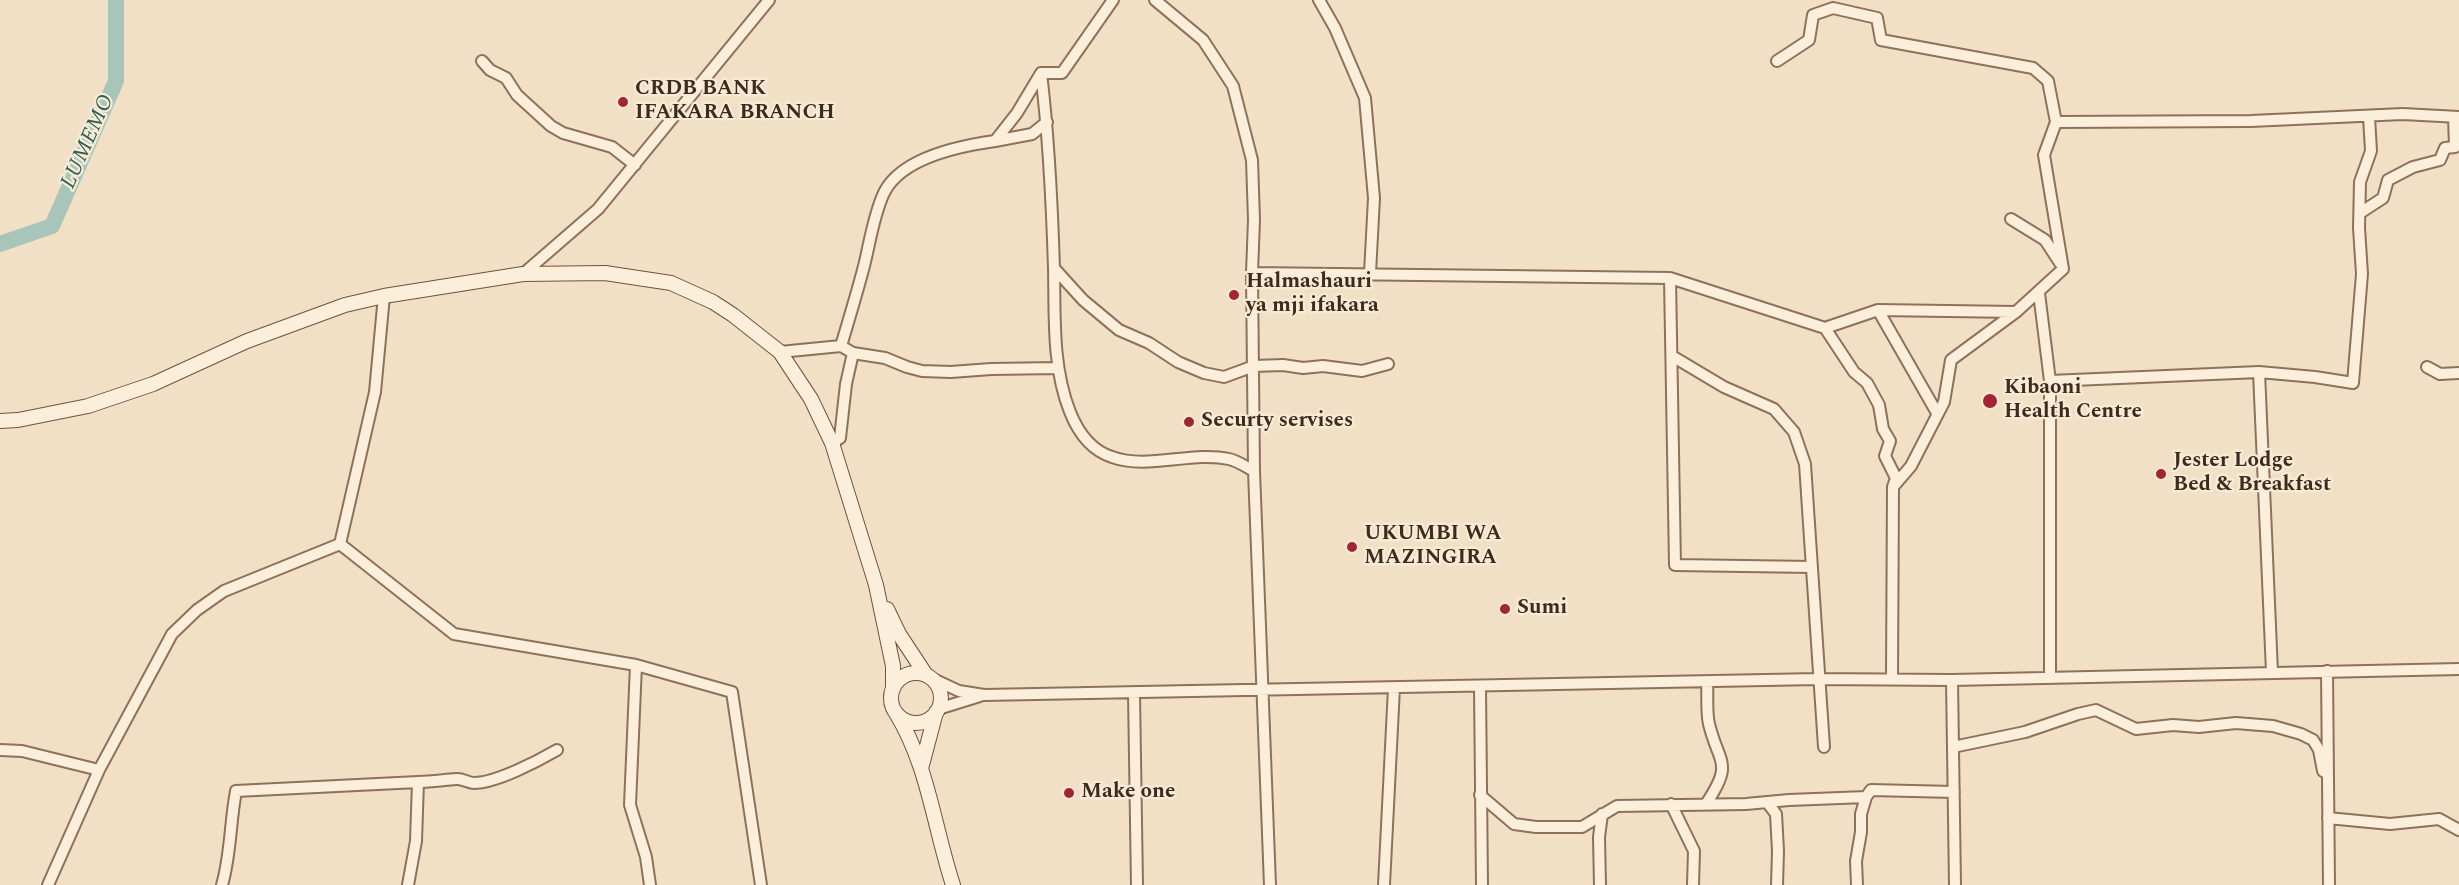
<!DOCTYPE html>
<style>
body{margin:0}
canvas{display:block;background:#f1e0c6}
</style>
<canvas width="2459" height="885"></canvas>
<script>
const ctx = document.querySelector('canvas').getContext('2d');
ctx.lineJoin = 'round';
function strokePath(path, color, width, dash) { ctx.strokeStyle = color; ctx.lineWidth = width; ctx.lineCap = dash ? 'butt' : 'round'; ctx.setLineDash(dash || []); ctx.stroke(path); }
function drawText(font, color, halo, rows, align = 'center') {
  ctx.font = font + ' Spectral,serif'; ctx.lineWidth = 4.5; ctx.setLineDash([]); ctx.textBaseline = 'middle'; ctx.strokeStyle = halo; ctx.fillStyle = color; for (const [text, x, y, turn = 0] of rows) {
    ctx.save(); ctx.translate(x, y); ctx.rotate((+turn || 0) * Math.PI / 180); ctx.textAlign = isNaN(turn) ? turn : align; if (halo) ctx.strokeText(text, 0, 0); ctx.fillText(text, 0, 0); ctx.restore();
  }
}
strokePath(new Path2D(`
 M0,244l52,-18 64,-145v-81`), '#a7c5b9', 16);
const minor = new Path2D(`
 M1155,0l48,40 30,46 19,74 2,60 -2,53 2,198 16,414
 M1319,0l16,28 30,70 9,100 -4,75
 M482,61l8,9 16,8 11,17 34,31 12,7 49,14 23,18
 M1777,61l32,-21 4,-25 20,-7 44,10 4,22 152,28 15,13 8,41 -12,33 19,114 -47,43 -65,48 -7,42 -33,64 -18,21 -1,192
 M1041,73c8,65 11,131 13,195 1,48 -2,99 16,144 8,20 20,38 42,45 35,13 80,-6 117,2 9,2 17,8 25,12
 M2056,122l195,-1 152,-7 56,3
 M995,141l37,-7 15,-12
 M2360,213l23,-15 5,-18 25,-13 27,-7 5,-12 10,-1 -1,-30
 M2011,219l34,21 15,23
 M1054,268l29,32 36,30 30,13 29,19 26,11 20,4 30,-11 29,-1 20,3 20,-2 39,5 26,-7
 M1252,273l418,5 155,50 53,-18 138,2
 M523,274l75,-65 171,-209
 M1670,278l5,287 137,2
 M2039,293l11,88v296
 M1878,310l59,103
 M1825,328l29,44 13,11 12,22 4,24 7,12 -5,15 11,22 -3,9
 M841,346c8,-27 16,-53 23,-80 6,-24 9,-48 19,-71 16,-37 76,-49 112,-54l22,-28 24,-40h21l51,-73
 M780,352l61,-6 12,7 32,5 22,9 15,4 29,1 40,-3 67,-1
 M1672,356l52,31 50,22 20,23 11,32 19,283
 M2427,367l13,7 19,-1
 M2259,372l56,5 38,6 9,-109 -3,-46 1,-46 11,-31 -2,-34
 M2050,381l209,-9 13,300
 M832,443l8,-5 6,-54 7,-31
 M340,544l114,90 182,31 96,27 29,193
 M636,665l-6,140 16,52 4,28
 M2327,671l2,214
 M931,678l28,13 25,4 834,-16 134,1 507,-11
 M1952,680l3,205
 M1480,687l2,198
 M1134,693l3,192
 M938,709l42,-13
 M1953,747l72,-15 53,-18 18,-4 40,19 37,-4 26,2 37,-4 37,3 28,8 12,6 6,10 4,21 5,3
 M0,750l22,1 77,19
 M418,782c13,0 25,-2 38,-3 6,-1 12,4 18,4 22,0 64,-22 83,-33
 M1480,795l34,29 22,3h46l35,-21 129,-2 43,-4 77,-3 5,-7 83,2
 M1767,802l9,12 2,37 -1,34
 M1671,804l23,47 -1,34
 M1706,804c28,-42 13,-39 3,-80 -3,-13 -1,-29 -2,-42
 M2328,818l62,6 49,-5 20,11
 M48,885l51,-115 73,-136 25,-24 27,-19 116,-47 35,-152 9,-96
 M222,885c9,-31 8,-63 14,-94l182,-9 -2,59 -8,44
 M1384,885l10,-197
 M1600,885l-1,-48 3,-23
 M1857,885l-1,-24 5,-29v-18l5,-17`);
const secondary = new Path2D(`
 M0,421l18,-1 70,-14 65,-22 94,-43 98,-36 39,-9 139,-22 82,-1 66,10 42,19 20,13 47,37 31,47 21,44 44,142 17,81v23
 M887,609l12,25 27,41
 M891 698a25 25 0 1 1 50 0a25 25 0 1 1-50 0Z
 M896,713c32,52 38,114 57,172
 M922,765l14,-53`);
strokePath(minor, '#8f715a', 14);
strokePath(secondary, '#70523d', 16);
strokePath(minor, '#fbeeda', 10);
strokePath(secondary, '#fbeeda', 14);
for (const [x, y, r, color] of [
 [623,102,6,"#a22532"],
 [1234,295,6,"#a22532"],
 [1990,401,8,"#a22532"],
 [1189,422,6,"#a22532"],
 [2161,474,6,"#a22532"],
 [1352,547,6,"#a22532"],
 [1505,609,6,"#a22532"],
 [1069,793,6,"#a22532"]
]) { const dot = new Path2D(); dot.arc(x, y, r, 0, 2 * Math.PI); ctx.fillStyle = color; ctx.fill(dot); strokePath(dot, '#f8ebd6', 2); }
drawText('bold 21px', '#3e2b1f', '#f8ebd6', [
 ["CRDB BANK",635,90],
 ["IFAKARA BRANCH",635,114],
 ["Halmashauri",1246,283],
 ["ya mji ifakara",1246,307],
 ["Kibaoni",2004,389],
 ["Health Centre",2004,413],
 ["Securty servises",1201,422],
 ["Jester Lodge",2173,462],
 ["Bed & Breakfast",2173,486],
 ["UKUMBI WA",1364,535],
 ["MAZINGIRA",1364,559],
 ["Sumi",1517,609],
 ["Make one",1081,793]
], 'left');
drawText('italic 22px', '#2d5e56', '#f8ebd6', [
 ["LUMEMO",89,142,-66]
]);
</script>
